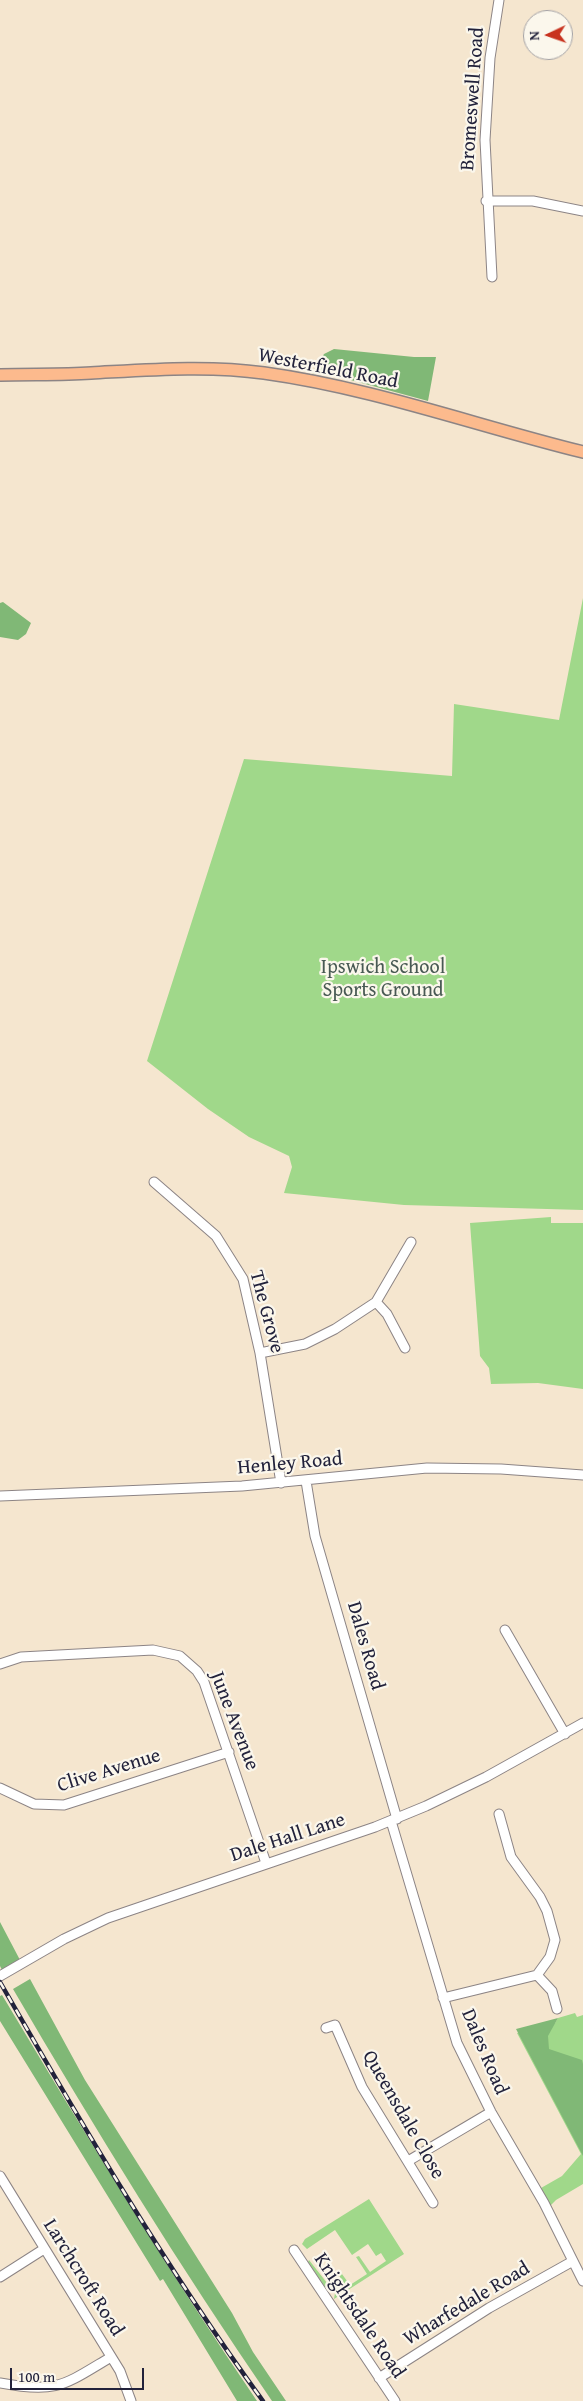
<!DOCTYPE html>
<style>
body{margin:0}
#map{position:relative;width:583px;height:2401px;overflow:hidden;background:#f5e6cf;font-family:"Gentium Book Plus",serif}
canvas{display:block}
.north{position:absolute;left:523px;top:10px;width:50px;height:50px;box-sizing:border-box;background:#fbf7ec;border:1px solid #a4a2a5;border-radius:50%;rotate:267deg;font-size:14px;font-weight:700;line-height:20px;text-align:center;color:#22223b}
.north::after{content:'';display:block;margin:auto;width:18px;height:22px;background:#c8321e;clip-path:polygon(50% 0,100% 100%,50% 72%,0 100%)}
.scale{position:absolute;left:10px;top:2368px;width:134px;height:22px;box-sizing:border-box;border:2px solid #22223b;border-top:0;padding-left:6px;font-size:15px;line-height:18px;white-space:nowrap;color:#22223b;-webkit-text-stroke:4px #fbf7ec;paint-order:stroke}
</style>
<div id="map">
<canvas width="583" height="2401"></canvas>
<div class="north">N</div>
<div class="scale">100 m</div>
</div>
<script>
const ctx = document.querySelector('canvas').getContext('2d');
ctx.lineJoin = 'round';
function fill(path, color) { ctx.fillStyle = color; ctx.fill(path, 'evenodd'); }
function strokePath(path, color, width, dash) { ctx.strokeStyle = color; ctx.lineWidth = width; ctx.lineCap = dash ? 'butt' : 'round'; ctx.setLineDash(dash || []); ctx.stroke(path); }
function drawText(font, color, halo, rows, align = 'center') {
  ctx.font = font + ' "Gentium Book Plus",serif'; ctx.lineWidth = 4.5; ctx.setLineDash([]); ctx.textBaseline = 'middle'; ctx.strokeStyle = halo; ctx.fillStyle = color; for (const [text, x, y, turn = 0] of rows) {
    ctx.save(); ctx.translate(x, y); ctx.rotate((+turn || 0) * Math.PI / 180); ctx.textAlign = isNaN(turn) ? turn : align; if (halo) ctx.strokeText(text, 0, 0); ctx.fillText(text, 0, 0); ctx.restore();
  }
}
fill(new Path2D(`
 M583,598v612l-179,-5 -120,-12 8,-26 -3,-11 -40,-19 -41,-28 -61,-48 97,-302 208,17 2,-72 105,16z
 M551,1217v6h32v166l-45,-6 -47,1 -2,-16 -9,-12 -10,-133z
 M575,2013l2,4 6,-2v169l-27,16 -7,7 -8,-19 21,-12 19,-22 -64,-121 38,-10 3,-5z
 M369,2199l35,55 -70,45 1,-6 6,-8 -2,-15 11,15 17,-11 -11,-17 3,-1 11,16 16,-11 -5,-8 -5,3 -8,-12 -16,11 -17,-25 -28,19 -5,-5 3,-5z
 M309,2260l18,23 9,-4 -1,6 -10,2 -17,-25z`), '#a0d88a');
fill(new Path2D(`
 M334,349l80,8h22l-8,44 -92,-25 -24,-3 12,-19z
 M3,602l28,21 -5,11 -8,6 -18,-3v-34z
 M0,1922l20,38 -18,10 -2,-4z
 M30,1979l55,101 147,233 21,39 33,49h-14c-92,-134 -177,-272 -259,-412z
 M2,1995c82,137 165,274 255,406h-20l-74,-122 -3,2 -160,-260v-25z
 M558,2018l-10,18 1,13 33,11 1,4v92l-67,-127z`), '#80b876');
const minor = new Path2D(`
 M486,201h47l50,10
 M492,277l-7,-137 5,-82 9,-58
 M154,1182l62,54 27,43 17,74 21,130
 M376,1302l11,12 18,34
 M260,1353l45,-9 30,-15 41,-27 35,-60
 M306,1481l9,55 82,283
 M0,1496l242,-10 185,-18 74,1 82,6
 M505,1630l60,104
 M0,1664l21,-7 132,-7 27,6 17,15 7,11 62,181
 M0,1788l34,16 30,1 165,-53
 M391,1821l66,222 34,69 53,91 39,78
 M537,1975l15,16 5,18
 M0,1976l64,-37 44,-21 267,-91 51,-21 60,-29 97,-54
 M443,1998l94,-23 13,-18 5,-17 -8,-29 -7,-14 -29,-40 -12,-43
 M326,2028l9,-3 27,62 71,116
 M408,2161l83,-49
 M0,2176l120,195 11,30
 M294,2250l101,151
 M0,2277l44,-28
 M379,2378l110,-70 84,-47
 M0,2383c57,11 64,2 111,-26`);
const major = new Path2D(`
 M0,375c30,-1 61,0 91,-2 56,-3 116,-8 173,0 109,15 213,53 319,79`);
strokePath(minor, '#8c8485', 11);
strokePath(major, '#8c8485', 14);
strokePath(minor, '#fff', 9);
strokePath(major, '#fcba8d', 11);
const rail = new Path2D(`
 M0,1982c82,143 166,286 263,419`);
strokePath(rail, '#22223b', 4.5);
strokePath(rail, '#fbf7ec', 2.5, [8]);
drawText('20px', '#22223b', '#fbf7ec', [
 ["Bromeswell Road",473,99,-86],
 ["Westerfield Road",328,369,11],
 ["The Grove",266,1312,75],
 ["Henley Road",290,1464,-5],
 ["Dales Road",365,1646,74],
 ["June Avenue",234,1721,69],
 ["Clive Avenue",109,1771,-17],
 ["Dale Hall Lane",288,1838,-18],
 ["Dales Road",484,2052,67],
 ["Queensdale Close",403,2115,60],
 ["Larchcroft Road",83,2278,58],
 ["Wharfedale Road",467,2304,-31],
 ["Knightsdale Road",359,2316,56]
]);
drawText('20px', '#485953', '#fbf7ec', [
 ["Ipswich School",383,968],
 ["Sports Ground",383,991]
]);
</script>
